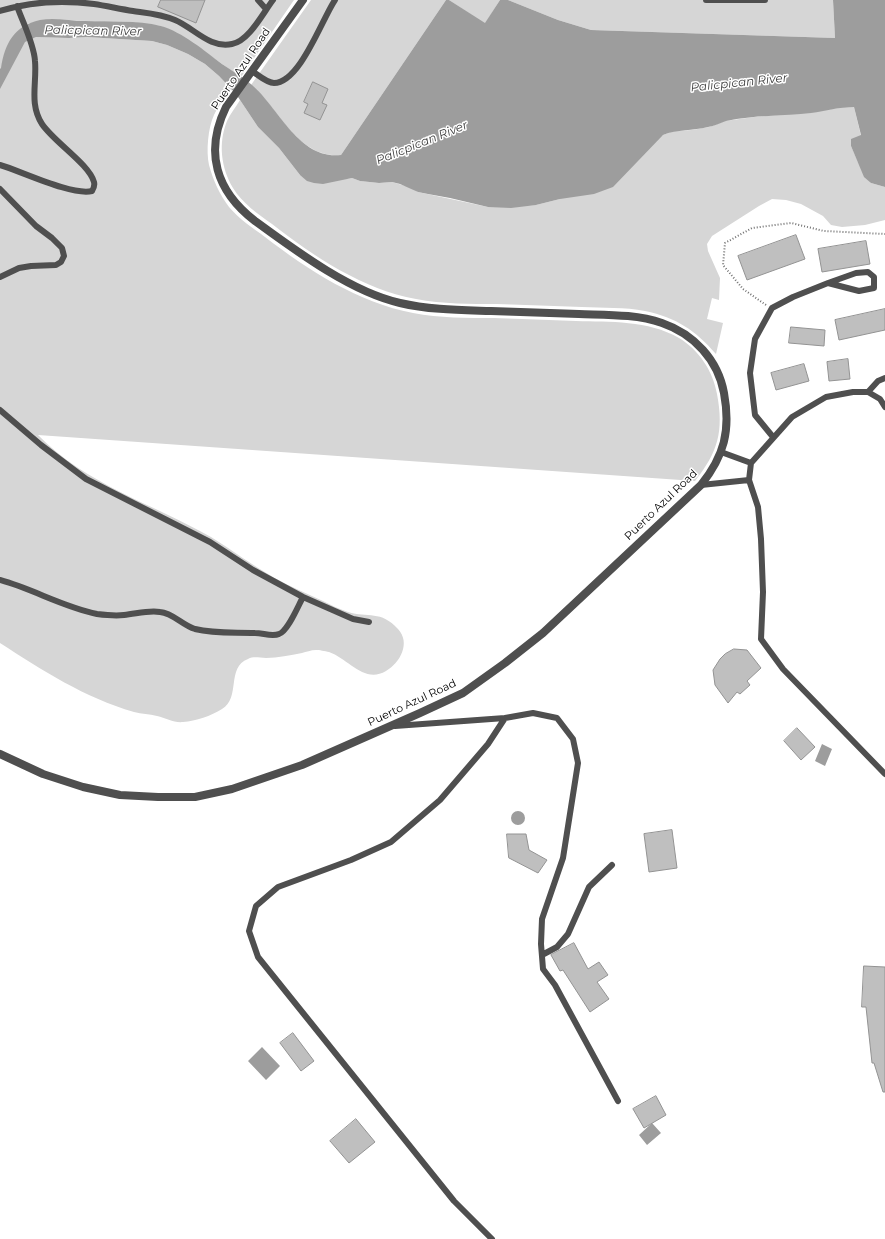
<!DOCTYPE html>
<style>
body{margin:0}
canvas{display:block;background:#fff}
</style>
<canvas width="885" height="1239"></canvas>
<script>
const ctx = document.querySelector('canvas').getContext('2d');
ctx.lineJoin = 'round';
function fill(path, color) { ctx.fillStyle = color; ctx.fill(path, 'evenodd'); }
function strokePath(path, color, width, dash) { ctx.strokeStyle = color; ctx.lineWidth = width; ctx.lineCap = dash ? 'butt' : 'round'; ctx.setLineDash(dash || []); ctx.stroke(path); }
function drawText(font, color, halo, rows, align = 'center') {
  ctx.font = font + ' Montserrat,sans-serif'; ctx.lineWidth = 3; ctx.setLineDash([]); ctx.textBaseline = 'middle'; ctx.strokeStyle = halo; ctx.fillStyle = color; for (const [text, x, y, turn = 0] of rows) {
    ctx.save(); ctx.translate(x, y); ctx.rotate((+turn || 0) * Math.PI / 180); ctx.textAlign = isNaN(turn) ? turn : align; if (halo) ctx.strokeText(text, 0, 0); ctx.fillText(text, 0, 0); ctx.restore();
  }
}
fill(new Path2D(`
 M0,0h294l-53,77 -48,-33 -32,-18 -31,-4 -44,-1 -35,-2 -24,5 5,14 4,-1 33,1 18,-1 65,4 15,4 21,9 17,10 14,12 13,14c-6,8 -14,16 -18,25 -6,13 -8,36 -5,50 4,15 11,30 20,42 10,12 24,21 36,30 43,33 94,66 148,76 27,5 54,5 81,5 28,1 55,2 82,3 34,1 72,-1 103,17 20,12 34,33 38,56 7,37 1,58 -22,87l-657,-46c47,49 115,69 173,102 21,13 41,28 62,40 16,9 33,16 50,24 8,4 16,8 25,11 20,6 33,-2 50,17 13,14 2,34 -12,42 -22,13 -37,-12 -57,-19 -4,-1 -10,-2 -13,-2 -5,0 -10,2 -14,3 -12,2 -24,5 -36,5 -7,0 -12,-2 -18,1 -22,8 -7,39 -26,50 -11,7 -26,12 -39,13 -9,1 -17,-4 -26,-6 -8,-2 -15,-2 -23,-4 -49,-14 -92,-42 -134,-69z
 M311,0h135l-105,155c-43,4 -62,-47 -90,-70z
 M449,0h51l-15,24z
 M508,0h325l2,38 -244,-8 -33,-10z
 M240,100l18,27 21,21 21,27 46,4 6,-1 8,3 19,2 13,-1 17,5 9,5 70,15 48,-2 24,-6 103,-64 10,-4 19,-1 17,-3 16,-6 29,-4 59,-5 31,-5h10l7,29 -10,10 7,16 13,21 14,4v33l-20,5 -23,2 -11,-2 -8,-9 -22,-12 -15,-4 -14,-1 -13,7 -47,30 -5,8 1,7 12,27 -1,22 -7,-2 -5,21 16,4 -7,31c-21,-24 -39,-36 -71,-43 -20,-4 -42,-3 -63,-4 -28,-1 -56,-2 -85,-3 -27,0 -54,0 -81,-5 -52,-9 -103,-43 -144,-75 -14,-10 -30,-21 -39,-36 -12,-20 -15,-45 -6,-67 3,-7 9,-14 13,-21z`), '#d6d6d6');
fill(new Path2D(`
 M446,0h3l36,23 15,-23h8l50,20 33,10 244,8 -2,-38h52v187l-14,-4 -7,-6 -13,-31v-7l10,-4 -7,-28c-15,0 -28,4 -43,6 -28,3 -57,2 -85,8 -6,2 -12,5 -18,6 -15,4 -31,2 -45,8l-50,52 -19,7 -34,5 -24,6 -25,3 -23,-1 -38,-9 -22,-4 -10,-2 -18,-8 -8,-2 -13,1 -19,-2 -8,-3 -29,6 -9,-1 -7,-2 -7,-6 -21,-27 -21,-21 -22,-33 -17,-18 -14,-12 -17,-10 -21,-9 -15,-4 -65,-4 -18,1 -33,-1 -11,5 -25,47v-20l1,-1c4,-25 13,-42 39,-48 15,-3 30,1 45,1 26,1 51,-1 76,5 21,6 44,25 61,38 10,7 21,13 30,21 27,23 47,75 89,70z
 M822,744l10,5 -7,17 -10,-5z
 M511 818a7 7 0 1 1 14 0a7 7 0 1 1-14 0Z
 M262,1047l18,19 -14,14 -18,-19z
 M652,1123l9,10 -14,12 -8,-10z`), '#9d9d9d');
const building = new Path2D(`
 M161,0h44l-9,23 -38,-16z
 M313,82l15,7 -6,14 5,2 -7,15 -16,-7 4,-9 -4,-2z
 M796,235l9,24 -58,21 -9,-24z
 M866,241l4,23 -48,8 -4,-23z
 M885,309v21l-46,10 -4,-20z
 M791,327l34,3 -1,16 -35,-3z
 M848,359l2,20 -21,2 -2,-19z
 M804,364l5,17 -33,9 -5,-17z
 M734,649l13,1 14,18 -14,13 3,4 -10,9 -3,-2 -9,11 -13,-18 -2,-15 7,-11 5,-5z
 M797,728l18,19 -14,13 -17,-19z
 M672,830l5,38 -28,4 -5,-38z
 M507,834h19l3,16 18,10 -9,13 -29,-15z
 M574,943l14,26 11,-7 9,13 -11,7 12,17 -19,13 -27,-42 -3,1 -9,-16z
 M864,966l21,1v125h-2l-9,-29h-2l-6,-56h-4z
 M293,1033l21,28 -13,10 -21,-28z
 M656,1096l10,19 -22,13 -11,-19z
 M356,1119l19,23 -26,21 -19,-22z`);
fill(building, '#bfbfbf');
strokePath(building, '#939393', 1);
strokePath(new Path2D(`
 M766,305l-23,-16 -20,-24 2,-22 27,-15 39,-5 33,8 61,3`), '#717171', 2, [1, 2]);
strokePath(new Path2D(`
 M258,0l8,9
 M706,0h59
 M0,11c29,-9 63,-11 94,-7 13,2 26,5 39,7 14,2 28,3 42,9 19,8 35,29 57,24 17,-3 31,-31 41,-44
 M252,71c6,4 15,12 22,12 26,0 48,-64 61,-83
 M0,165c21,6 72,31 92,26 2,-3 3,-5 2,-9 -5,-18 -40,-40 -52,-58 -13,-20 -5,-41 -7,-63 -1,-17 -12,-38 -18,-55
 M0,189l36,37 16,12 10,10 2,8 -3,6 -5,3 -25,1 -12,2 -19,9
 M868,392l10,-11 7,-3
 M885,407l-5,-8 -12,-7h-15l-27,5 -34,20 -41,46 -2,17 9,27 3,32 2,53 -2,47 22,30 102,105
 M0,410l41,35 45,34 124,63 43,28 50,27 50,22 16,3
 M773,437l-18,-22 -5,-42 5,-34 17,-31 21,-11 35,-14 31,8 15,-3v-11l-6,-5 -12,1 -28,10
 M721,452l30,11
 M701,485l48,-5
 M0,580c33,9 63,27 97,34 8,1 19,2 27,1 12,-1 24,-5 36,-3 13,1 22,13 35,17 20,5 40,3 60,4 8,0 17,4 24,1 9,-3 19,-28 24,-37
 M395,726l110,-8
 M542,955l15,-8 11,-13 21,-47 23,-22
 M492,1239l-38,-38 -196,-244 -9,-26 7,-25 22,-19 73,-27 40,-18 49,-42 48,-56 17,-26 28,-5 24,5 16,21 5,24 -15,95 -21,61 -1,25 2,25 12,16 63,116`), '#4f4f4f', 6);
strokePath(new Path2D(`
 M0,754l43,20 40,13 37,8 38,2h37l37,-8 70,-24 118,-52 43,-20 42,-30 38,-30 158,-148c23,-29 30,-54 23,-92 -6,-33 -30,-59 -62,-70 -26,-9 -56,-8 -83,-9 -29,-1 -59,-2 -88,-3 -30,-1 -61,-1 -91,-8 -49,-11 -104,-52 -145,-82 -39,-30 -51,-69 -29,-114l77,-107`), '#4f4f4f', 8);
drawText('11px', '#000', '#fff', [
 ["Puerto Azul Road",241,69,-56],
 ["Puerto Azul Road",661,505,-44],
 ["Puerto Azul Road",412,703,-25]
]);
drawText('italic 12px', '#3e3e3e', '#fff', [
 ["Palicpican River",93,31,1],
 ["Palicpican River",739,83,-6],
 ["Palicpican River",422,143,-22]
]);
</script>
